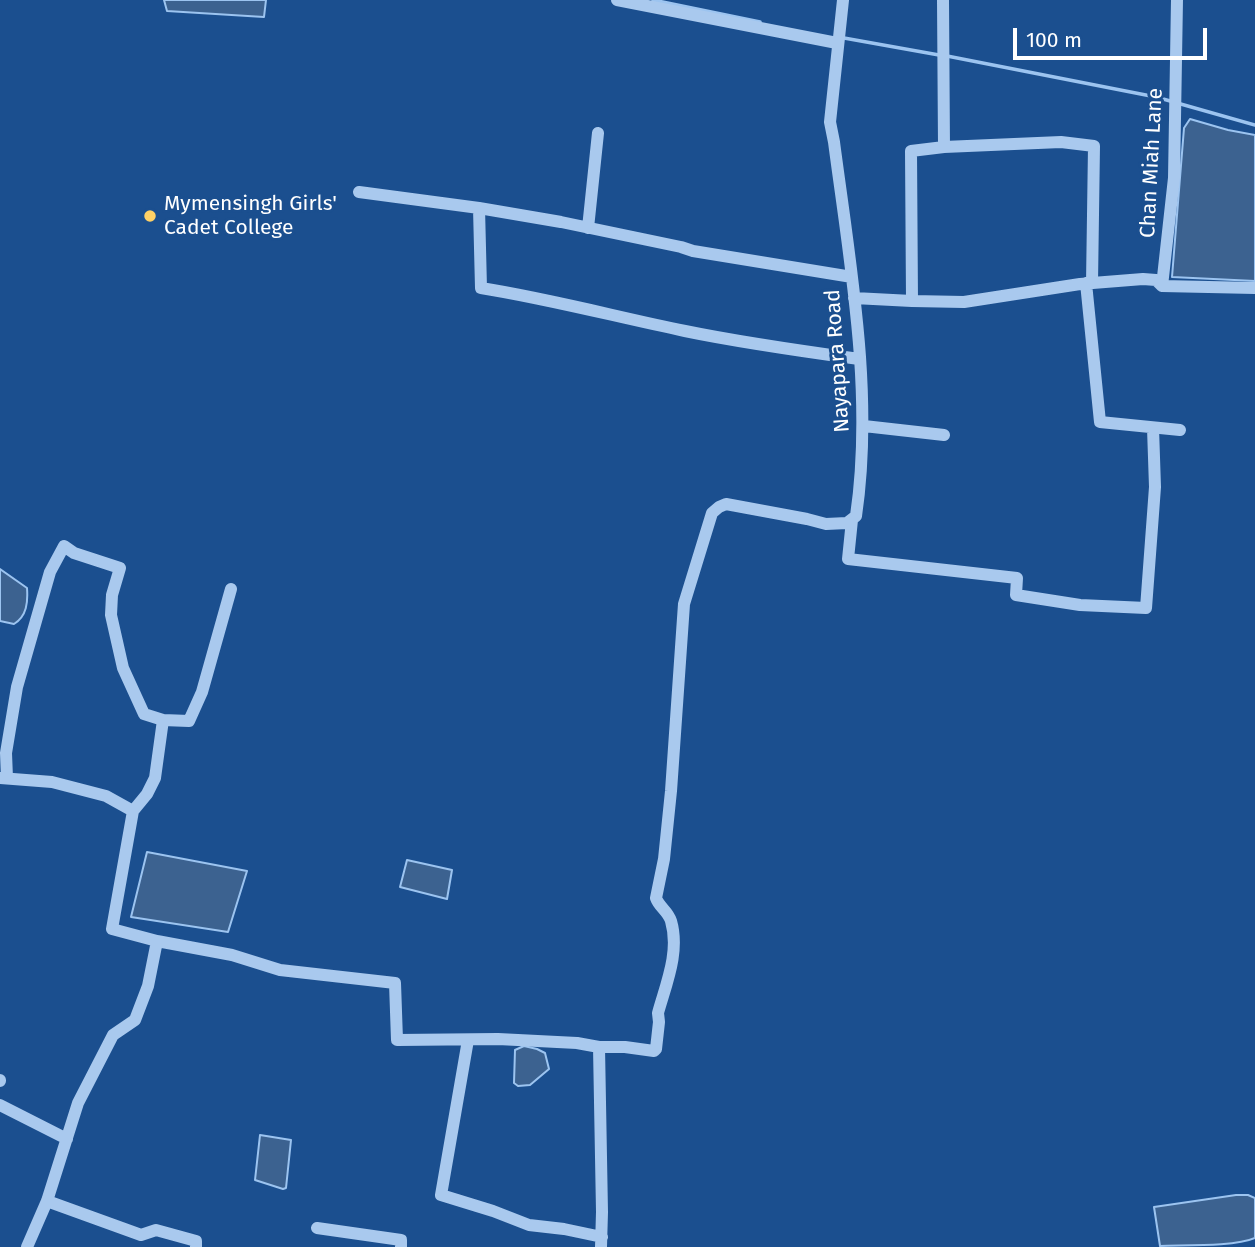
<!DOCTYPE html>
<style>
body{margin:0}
#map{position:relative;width:1255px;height:1247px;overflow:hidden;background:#1b4f8f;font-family:"Fira Sans",sans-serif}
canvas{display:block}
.scale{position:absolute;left:1013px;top:28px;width:194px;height:32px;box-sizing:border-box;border:4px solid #fff;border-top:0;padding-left:9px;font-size:21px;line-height:24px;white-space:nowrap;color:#fff;-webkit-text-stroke:5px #1b4f8f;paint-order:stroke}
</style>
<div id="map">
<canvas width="1255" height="1247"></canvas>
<div class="scale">100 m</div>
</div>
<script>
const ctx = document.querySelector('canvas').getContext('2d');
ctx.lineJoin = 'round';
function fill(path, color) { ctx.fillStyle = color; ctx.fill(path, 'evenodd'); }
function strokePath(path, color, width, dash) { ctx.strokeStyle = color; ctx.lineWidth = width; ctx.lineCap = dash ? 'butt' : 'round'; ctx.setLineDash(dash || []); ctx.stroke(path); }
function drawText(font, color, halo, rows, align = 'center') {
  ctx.font = font + ' "Fira Sans",sans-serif'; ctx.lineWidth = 6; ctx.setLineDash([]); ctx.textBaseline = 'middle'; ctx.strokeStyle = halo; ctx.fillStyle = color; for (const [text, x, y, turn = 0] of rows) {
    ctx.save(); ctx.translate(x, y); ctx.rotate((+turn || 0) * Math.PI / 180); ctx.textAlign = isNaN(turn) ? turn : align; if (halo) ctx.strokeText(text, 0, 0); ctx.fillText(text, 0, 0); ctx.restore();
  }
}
const water = new Path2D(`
 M164,0h102l-2,17 -97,-6z
 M1190,119l38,11 27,5v146l-83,-4 12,-149z
 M0,569l27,19c1,14 0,28 -13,36l-14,-3z
 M147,852l100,19 -19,61 -97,-15z
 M407,860l45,10 -5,29 -47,-12z
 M524,1046l13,3 8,4 4,16 -19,16 -12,1 -4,-3 1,-33z
 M260,1135l31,5 -5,48 -3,1 -28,-9z
 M1236,1195h12l7,3v40c-20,9 -72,7 -95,8l-6,-39z`);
fill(water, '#3c6290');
strokePath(water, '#9cc4f0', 2);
strokePath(new Path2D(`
 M653,0l107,22
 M844,38l95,17
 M947,56l209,41 99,28`), '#9cc4f0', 3.5);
strokePath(new Path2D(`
 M617,0l220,43
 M943,0l1,147
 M359,192l120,16 2,80c69,11 136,29 204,43 58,12 116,20 174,28
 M479,208l82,14 120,25 12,4 159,26
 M588,228l10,-95
 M1086,283l14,139 80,8
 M1162,286l12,-108 3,-178
 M854,298l58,3 52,1 116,-18 63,-5 13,1 6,6 93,2
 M912,301l-1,-150 33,-4 117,-5 33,4 -2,137
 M864,426l80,9
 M852,520l-4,39 169,19 -1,17 64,10 66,3 9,-121 -2,-59
 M0,778l52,4 54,14 27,15 -21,118 45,12 75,14 48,15 115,13 2,57 101,-1 79,4 22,4h26l29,4 2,-2 3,-27 -1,-9c8,-29 22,-61 13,-92 -3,-10 -12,-14 -15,-23l8,-39 7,-68 13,-187 28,-91 7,-6 7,-3 81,15 19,5 21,-1 9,-7c18,-122 -6,-252 -22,-374l-4,-20 13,-122
 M7,778l-1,-25 11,-66 33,-115 14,-26 10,7 46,15 -8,27 -1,20 12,53 21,46 19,6
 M133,811l14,-17 8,-16 8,-58 26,1 13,-29 29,-103
 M468,1040l-27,155 52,16 36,14 35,4 38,8
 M599,1047l3,165 -1,35
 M0,1080v1
 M0,1105l67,34
 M47,1201l94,34 15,-5 40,11v6
 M317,1228l84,12v7
 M27,1247l20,-46 31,-98 35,-68 22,-15 13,-34 9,-45`), '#a9c9ee', 12);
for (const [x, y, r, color] of [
 [150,216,7,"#ffd166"]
]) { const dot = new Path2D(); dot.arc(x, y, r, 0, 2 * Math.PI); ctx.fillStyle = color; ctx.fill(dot); strokePath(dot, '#1b4f8f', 2.5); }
drawText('21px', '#fff', '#1b4f8f', [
 ["Chan Miah Lane",1152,163,-87],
 ["Nayapara Road",838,361,-94]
]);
drawText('21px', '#fff', '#1b4f8f', [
 ["Mymensingh Girls'",164,204],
 ["Cadet College",164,228]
], 'left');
</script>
